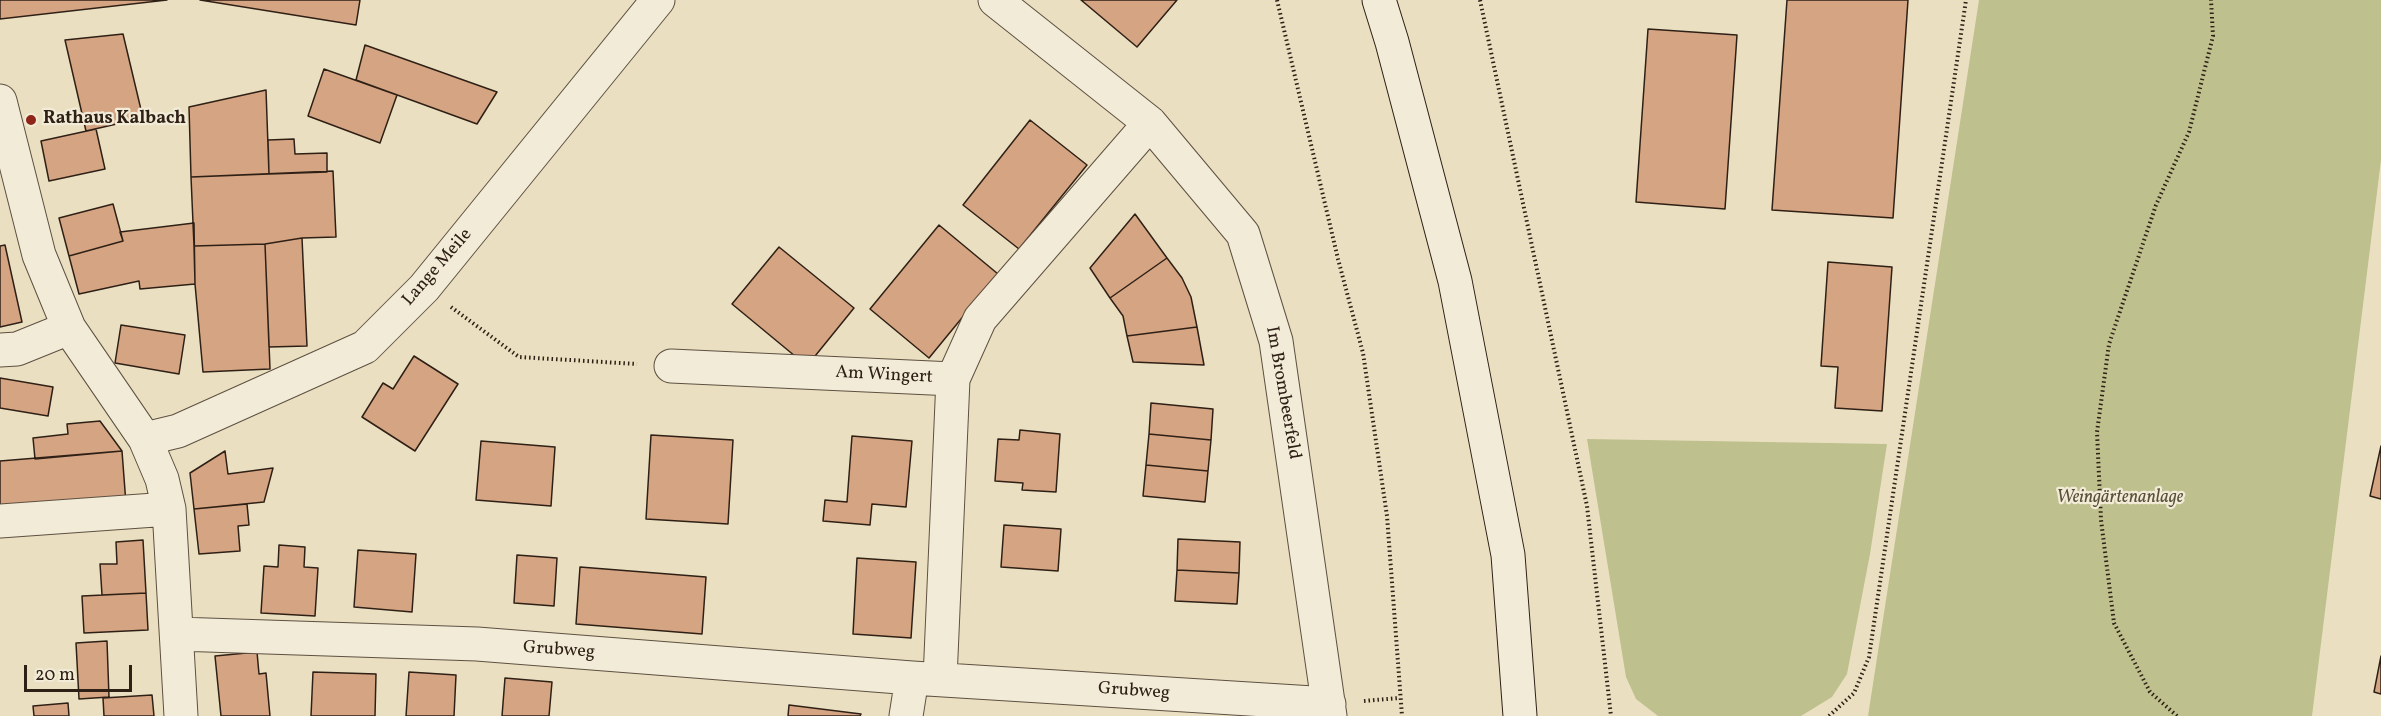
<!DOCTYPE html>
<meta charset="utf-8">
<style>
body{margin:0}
#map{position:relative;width:2381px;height:716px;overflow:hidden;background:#eae0c1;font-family:Vollkorn,serif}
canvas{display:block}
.scale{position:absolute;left:24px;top:665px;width:108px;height:27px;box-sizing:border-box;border:3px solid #2f2016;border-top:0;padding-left:8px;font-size:18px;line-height:21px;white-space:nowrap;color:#2f2016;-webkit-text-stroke:4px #f1ebd7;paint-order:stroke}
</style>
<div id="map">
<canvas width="2381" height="716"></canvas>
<div class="scale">20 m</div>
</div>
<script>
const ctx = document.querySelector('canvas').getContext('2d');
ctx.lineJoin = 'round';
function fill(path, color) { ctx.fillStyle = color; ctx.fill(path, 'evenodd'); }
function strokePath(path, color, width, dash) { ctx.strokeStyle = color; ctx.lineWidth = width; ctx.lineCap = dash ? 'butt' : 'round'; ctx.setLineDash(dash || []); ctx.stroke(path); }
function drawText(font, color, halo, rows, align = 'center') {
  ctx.font = font + ' Vollkorn,serif'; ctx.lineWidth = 4.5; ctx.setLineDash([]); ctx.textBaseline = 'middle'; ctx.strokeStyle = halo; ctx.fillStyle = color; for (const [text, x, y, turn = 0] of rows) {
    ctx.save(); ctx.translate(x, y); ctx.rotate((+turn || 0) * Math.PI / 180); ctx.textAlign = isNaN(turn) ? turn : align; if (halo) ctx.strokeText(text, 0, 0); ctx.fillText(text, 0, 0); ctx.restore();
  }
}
fill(new Path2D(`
 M1979,0h402v160l-69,556h-444z
 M1587,439l300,5 -17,110 -23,120 -15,23 -31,19h-143l-22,-17 -10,-22z`), '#bec08e');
const building = new Path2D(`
 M0,0h167l-167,19z
 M200,0h160l-4,25z
 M1081,0h96l-40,47z
 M1787,0h121l-15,218 -121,-8z
 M1648,29l89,6 -12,174 -89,-7z
 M123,34l20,84 -57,13 -21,-91z
 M365,45l132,47 -20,32 -121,-44z
 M324,69l73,26 -17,48 -72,-27z
 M266,90l3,84 -78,3 -2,-70z
 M1030,120l57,45 -68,84 -56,-44z
 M96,129l9,40 -56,12 -8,-40z
 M294,139l1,15 32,-1v19l-58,2 -1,-34z
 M333,171l3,66 -34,1 -37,6 -71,2 -3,-69z
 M113,204l10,37 -54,15 -10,-38z
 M1135,214l32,44 -57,40 -20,-30z
 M194,223l1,61 -55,5 -1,-8 -60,13 -10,-38 54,-15 -3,-9z
 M939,225l59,49 -69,84 -59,-49z
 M302,238l5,108 -38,1 -4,-103z
 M265,244l5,125 -67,3 -8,-88 -1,-38z
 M5,245l17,77 -22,5v-81z
 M779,247l75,61 -47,58 -75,-62z
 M1167,258l15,20 9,19 6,30 -70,9 -4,-20 -13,-18z
 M1828,262l64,5 -10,144 -47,-3 3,-41 -17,-1z
 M121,325l64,10 -6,39 -64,-11z
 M1197,327l7,38 -71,-3 -6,-26z
 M414,356l44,28 -43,67 -53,-34 21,-34 10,6z
 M0,378l53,9 -5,29 -48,-8z
 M1151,403l62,6 -2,31 -62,-6z
 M100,421l22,30 -87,8 -2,-21 35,-4 -1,-10z
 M1020,430l40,4 -4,58 -34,-2 1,-7 -28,-2 3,-42 21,1z
 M1149,434l62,6 -3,31 -62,-6z
 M651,435l82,5 -5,84 -82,-5z
 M852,436l60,5 -6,66 -34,-3 -2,21 -47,-4 2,-21 22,2z
 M481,441l74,6 -4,59 -75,-6z
 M2381,446v53l-11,-3z
 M122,451l4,53 -126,10v-53z
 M225,451l3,23 45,-6 -9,34 -70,7 -4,-36z
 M1146,465l62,6 -3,31 -62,-6z
 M247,504l2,21 -11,1 2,25 -41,3 -5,-45z
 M1004,525l57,4 -3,42 -57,-4z
 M1178,539l62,3 -1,31 -62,-3z
 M143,540l3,53 -44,2 -2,-31h17l-1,-22z
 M279,545l26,2 -1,20 14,1 -3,48 -54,-3 3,-47 14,1z
 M358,550l58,4 -4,58 -58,-5z
 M517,555l40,3 -3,48 -40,-3z
 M857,558l59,4 -5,76 -58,-4z
 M580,567l126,10 -4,57 -126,-10z
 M1177,570l62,3 -2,31 -62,-3z
 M146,593l2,37 -64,3 -2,-37z
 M107,641l2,56 -30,2 -3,-56z
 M257,652l2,22 7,-1 4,43h-49l-6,-60z
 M2381,656v38l-7,-2z
 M313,672l63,2 -1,42h-64z
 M409,672l47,3 -2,41h-48z
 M505,678l47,4 -3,34h-47z
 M152,695l2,21h-50l-1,-18z
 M68,703l1,13h-35l-1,-10z
 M789,705l72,9 -1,2h-72z`);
fill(building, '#d5a482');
strokePath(building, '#2f2016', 1.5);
const street = new Path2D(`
 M995,0l155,123 93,111 33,107 54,375
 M0,101l39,154 30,73 76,111 17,40 7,30 12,207
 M0,350l17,-1 52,-21
 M671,366l282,13 27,-60 170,-196
 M145,439l33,-8 187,-84 59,-59 234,-288
 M0,521l169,-12
 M177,634l300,10 435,34 417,26
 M940,679l13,-300
 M906,716l6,-38`);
const secondary = new Path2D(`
 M1379,0l13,42 63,239 53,274 12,161`);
strokePath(street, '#5e5041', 35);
strokePath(secondary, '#2f2016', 35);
strokePath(new Path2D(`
 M1277,0l61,259 25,94 24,163 15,200
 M1480,0l107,506 24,210
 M451,307l68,50 118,7
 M1364,701l35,-3
 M1829,716l25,-23 15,-36 97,-657
 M2177,716l-27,-24 -36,-69 -13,-103 -4,-88 12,-88 47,-139 33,-73 24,-96 -2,-36`), '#2f2016', 4, [1.5, 3]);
strokePath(street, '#f1ebd7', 33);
strokePath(secondary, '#f1ebd7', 33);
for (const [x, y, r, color] of [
 [31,120,6,"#8f2418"]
]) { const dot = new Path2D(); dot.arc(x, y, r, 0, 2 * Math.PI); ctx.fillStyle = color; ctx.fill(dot); strokePath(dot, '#f1ebd7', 2); }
drawText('bold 18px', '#2f2016', '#f1ebd7', [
 ["Rathaus Kalbach",43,120]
], 'left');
drawText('18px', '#2f2016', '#f1ebd7', [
 ["Lange Meile",438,268,-49],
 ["Am Wingert",884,376,3],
 ["Im Brombeerfeld",1282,393,80],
 ["Grubweg",559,651,4],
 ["Grubweg",1134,692,4]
]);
drawText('italic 18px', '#5a503a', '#f1ebd7', [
 ["Weingärtenanlage",2120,499]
]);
</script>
